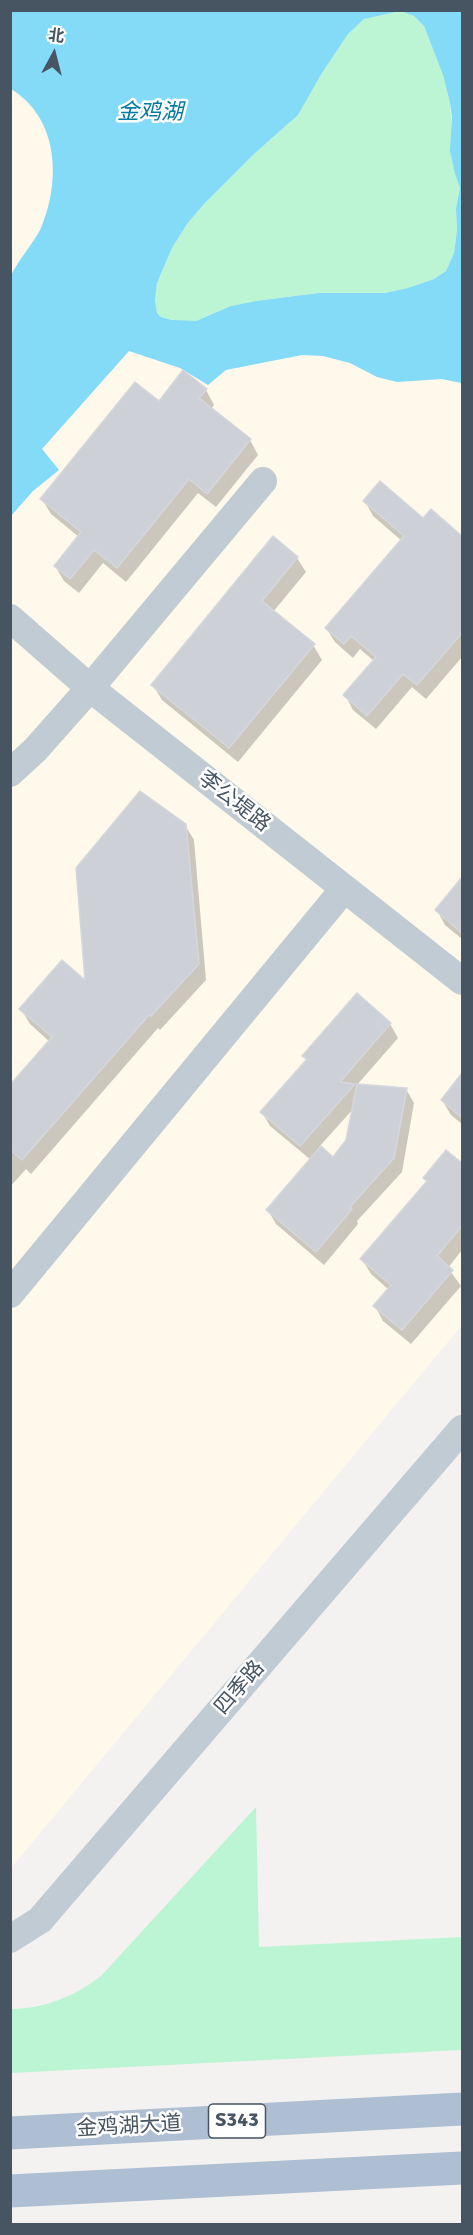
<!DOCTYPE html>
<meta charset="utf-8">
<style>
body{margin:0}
#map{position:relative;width:473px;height:2235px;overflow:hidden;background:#f4f1f1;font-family:Signika,"Noto Sans SC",sans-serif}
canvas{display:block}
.frame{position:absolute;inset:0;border:12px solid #475462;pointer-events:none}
.north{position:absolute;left:24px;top:24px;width:60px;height:60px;-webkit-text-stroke:4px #fff;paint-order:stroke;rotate:7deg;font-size:16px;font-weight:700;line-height:24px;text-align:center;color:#475462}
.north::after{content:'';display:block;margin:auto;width:21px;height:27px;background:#475462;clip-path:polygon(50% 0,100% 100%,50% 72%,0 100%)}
</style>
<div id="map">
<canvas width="473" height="2235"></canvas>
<div class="frame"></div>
<div class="north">北</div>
</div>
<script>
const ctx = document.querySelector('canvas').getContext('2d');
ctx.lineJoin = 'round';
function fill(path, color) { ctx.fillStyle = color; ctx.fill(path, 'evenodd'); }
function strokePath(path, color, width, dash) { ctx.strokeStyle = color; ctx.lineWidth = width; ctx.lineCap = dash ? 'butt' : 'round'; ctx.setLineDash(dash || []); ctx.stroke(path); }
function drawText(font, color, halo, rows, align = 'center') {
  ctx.font = font + ' Signika,"Noto Sans SC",sans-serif'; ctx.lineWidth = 5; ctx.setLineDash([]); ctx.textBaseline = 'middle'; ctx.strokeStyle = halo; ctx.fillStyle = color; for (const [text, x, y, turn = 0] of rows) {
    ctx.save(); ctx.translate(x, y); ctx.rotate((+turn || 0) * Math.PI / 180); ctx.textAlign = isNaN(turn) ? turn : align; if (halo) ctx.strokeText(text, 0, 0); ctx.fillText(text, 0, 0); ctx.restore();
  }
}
fill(new Path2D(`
 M11,89l21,19 10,14 10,28 1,26 -3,25 -10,29 -29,48z
 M129,351l51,17 28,16 17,-14 77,-15 21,1 27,7 27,14 38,4 26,-2 21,4v942l-451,543 -1,-1352 23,-25 26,-21 -17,-21z`), '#fef9eb');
fill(new Path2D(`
 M402,11l12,5 10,10 19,49 7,28 5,71 5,13 -4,21 1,22 -3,23 -8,18 -12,8 -26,9 -23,5h-66l-63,8 -25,5 -35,15h-18l-17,-4 -4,-4 -2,-13 2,-17 15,-35 15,-24 17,-20 50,-50 44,-39 24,-42 26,-39 16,-15z
 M256,1807l3,140 203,-10v113l-451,23v-64c35,-1 62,-12 90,-33z`), '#bcf5d4');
fill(new Path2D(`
 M11,10l451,1v372l-21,-4 -44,3 -20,-5 -27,-14 -27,-7 -21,-1 -76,15 -18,15 -28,-17 -51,-17 -87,98 17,21 -26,21 -22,25c-1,-58 -1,-116 -1,-173 0,-15 -3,-52 0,-64 4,-14 24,-36 31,-51 20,-47 18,-110 -30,-139zM401,11l13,5 10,10 19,49 7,28 2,14 -2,34 5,23 5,14 -4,20 1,22 -3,23 -8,18 -12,8 -26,9 -23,5h-66l-63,8 -25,5 -35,15 -24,-1 -11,-3 -4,-4 -2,-13 2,-17 15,-35 15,-24 17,-20 50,-50 44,-39 24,-42 26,-39 16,-15z`), '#84dbf7');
fill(new Path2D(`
 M206,390l8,15 -3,4 39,31 8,15 -42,52 -18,-14 -72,89 -23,-19 -24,30 -15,-12 -9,-15 24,-29 -28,-23 -9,-15 117,-96z
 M365,501l58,19 8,-9 31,27v119l-36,42 -14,-12 -36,42 -23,-19 -8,-15 29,-34 -14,-12 -7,9 -18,-16 -9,-14 76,-87 -29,-25z
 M297,558l9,14 -33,40 40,33 9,15 -84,102 -76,-62 -9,-15z
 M185,825l9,15 12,140 -46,50 -2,-2 -127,146 -5,-5 -16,18v-100l40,-45 -20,-18 -9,-15 66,-25z
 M462,880v59l-17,-14 -8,-15z
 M390,1024l8,14 -41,47 49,4 8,14 -12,69 -45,49 1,3 -34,41 -48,-41 -8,-14 43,-50 -41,-34 -8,-14 45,-51 -3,-5zM354,1108l-7,33 -14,18 -14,-12z
 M462,1076v48l-11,-9 -9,-15z
 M446,1152l16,13v85l-14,18 13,18 -50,58 -28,-23 -8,-15 14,-16 -18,-16 -9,-15 65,-76 -2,-5z`), '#0003');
const building = new Path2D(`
 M183,370l24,19 -8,9 52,41 -44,55 -18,-15 -72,89 -23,-18 -24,29 -16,-13 27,-34 -41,-33 95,-117 24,19z
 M380,481l43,37 8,-9 31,27v97l-45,52 -14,-11 -36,42 -24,-21 33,-38 -25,-21 -7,8 -19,-16 79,-92 -41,-35z
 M273,536l25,21 -36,44 53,43 -86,104 -78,-63z
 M140,791l46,33 13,140 -48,52 -2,-1 -127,145 -12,-10v-65l42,-48 -33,-28 43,-49 23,20 -9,-112z
 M462,877v56l-27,-23z
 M357,993l34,30 -51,59 15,2 -55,62 -40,-34 47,-53 -5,-3z
 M462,1073v45l-21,-18z
 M357,1084l50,4 -13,70 -44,49 2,2 -36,43 -50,-42 55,-64 12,11 13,-17z
 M446,1150l16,13v63l-25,30 16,14 -51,60 -29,-24 18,-21 -31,-26 67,-78 -4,-3z`);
fill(building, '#cdd0d7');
strokePath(building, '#d5d7dd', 1.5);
strokePath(new Path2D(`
 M10,618l80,70 372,293
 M10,773l25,-23 55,-62 173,-207
 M10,1294l334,-405
 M10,1939l30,-19 422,-491`), '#c1cbd4', 28);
strokePath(new Path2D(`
 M10,2133l452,-24
 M10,2191l452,-23`), '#aebfd3', 33);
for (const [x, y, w] of [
 [237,2121,57]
]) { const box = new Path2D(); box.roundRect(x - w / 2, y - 17, w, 34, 4.5); ctx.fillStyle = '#fff'; ctx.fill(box); strokePath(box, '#475462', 1.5); }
drawText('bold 20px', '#475462', null, [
 ["S343",237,2121]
]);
drawText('21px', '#475462', '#fff', [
 ["李公堤路",234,802,38],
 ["四季路",240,1688,-49],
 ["金鸡湖大道",129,2127,-3]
]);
drawText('italic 22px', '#037aa2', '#fff', [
 ["金鸡湖",150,113]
]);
</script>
